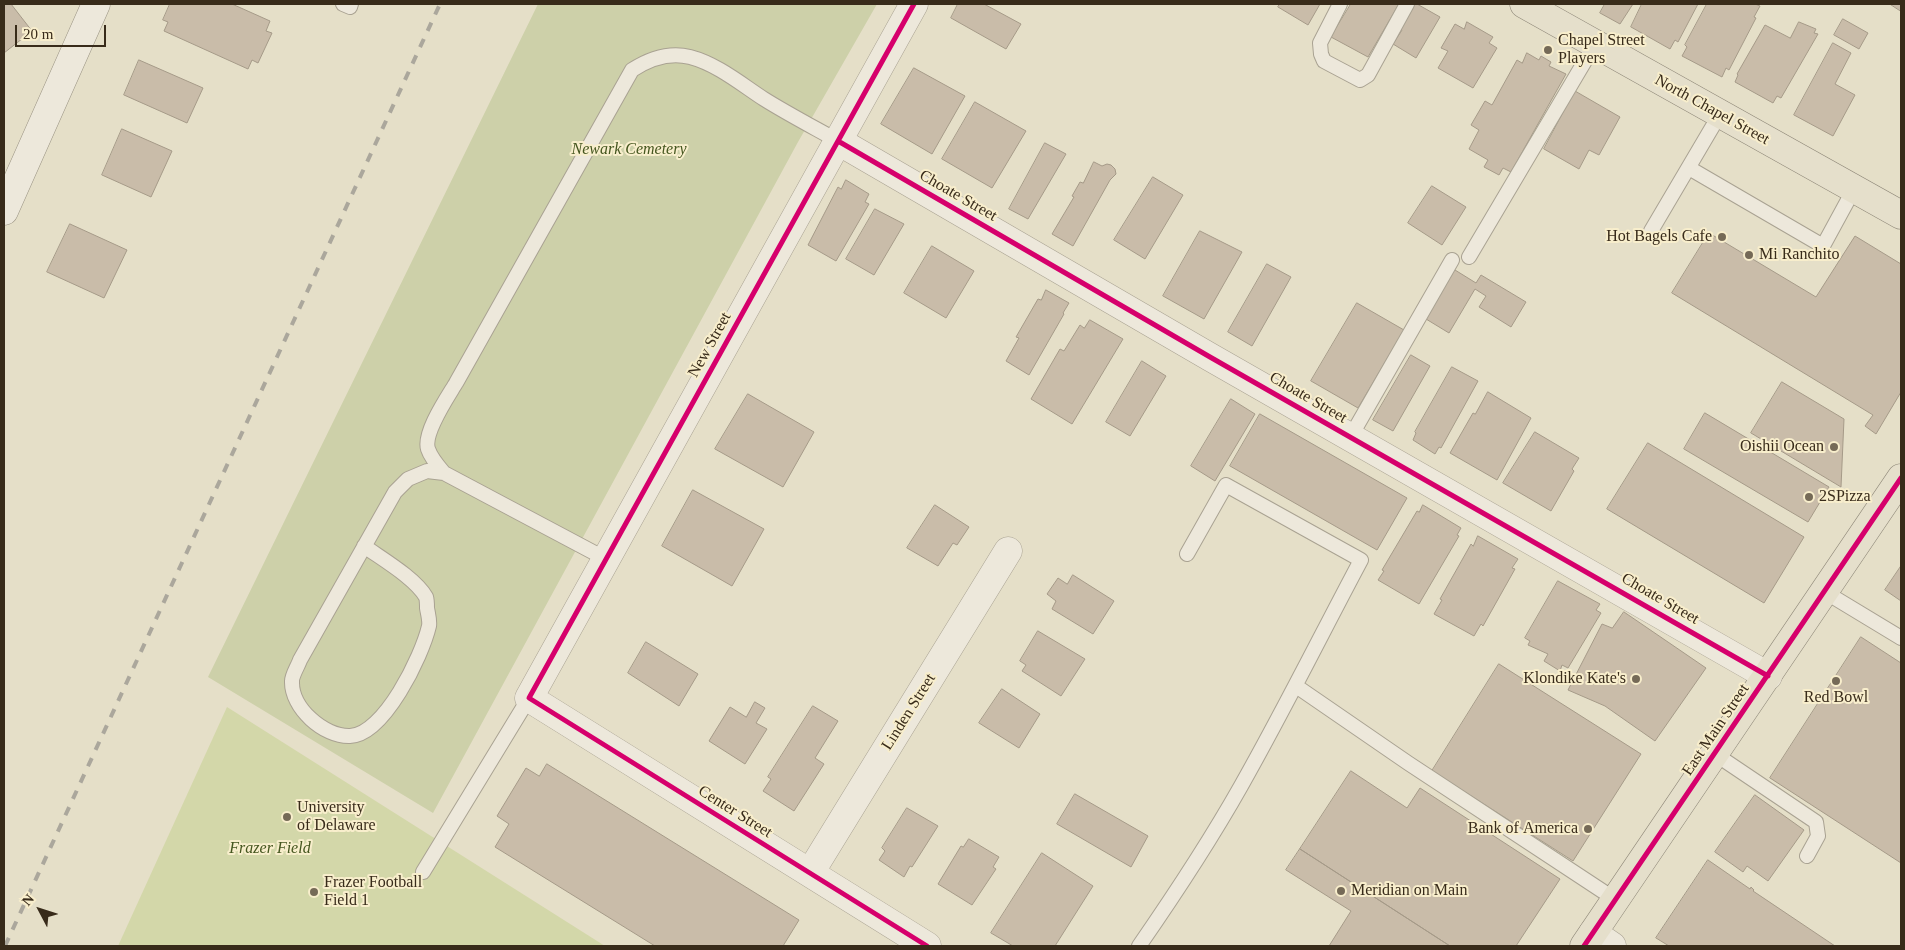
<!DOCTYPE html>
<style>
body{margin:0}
#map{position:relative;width:1905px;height:950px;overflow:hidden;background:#e5dfc8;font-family:Georgia,serif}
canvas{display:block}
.frame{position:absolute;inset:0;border:5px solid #382b1a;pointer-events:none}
.north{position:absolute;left:15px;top:885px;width:50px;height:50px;-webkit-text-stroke:4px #f8eecc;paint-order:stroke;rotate:310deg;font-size:14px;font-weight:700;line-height:20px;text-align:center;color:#382b1a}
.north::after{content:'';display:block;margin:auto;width:18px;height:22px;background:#382b1a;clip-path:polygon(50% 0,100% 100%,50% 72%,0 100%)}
.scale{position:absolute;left:15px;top:25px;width:91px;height:22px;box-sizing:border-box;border:2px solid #382b1a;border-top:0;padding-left:6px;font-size:15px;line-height:18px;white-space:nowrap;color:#382b1a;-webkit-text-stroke:4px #f8eecc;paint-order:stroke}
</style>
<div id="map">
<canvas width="1905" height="950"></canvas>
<div class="frame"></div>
<div class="north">N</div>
<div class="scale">20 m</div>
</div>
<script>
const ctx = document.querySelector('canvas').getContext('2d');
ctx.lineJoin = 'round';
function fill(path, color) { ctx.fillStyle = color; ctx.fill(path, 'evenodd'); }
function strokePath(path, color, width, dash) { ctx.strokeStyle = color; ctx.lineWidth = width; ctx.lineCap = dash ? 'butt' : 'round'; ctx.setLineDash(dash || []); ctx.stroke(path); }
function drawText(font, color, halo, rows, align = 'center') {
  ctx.font = font + ' Georgia,serif'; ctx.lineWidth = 4; ctx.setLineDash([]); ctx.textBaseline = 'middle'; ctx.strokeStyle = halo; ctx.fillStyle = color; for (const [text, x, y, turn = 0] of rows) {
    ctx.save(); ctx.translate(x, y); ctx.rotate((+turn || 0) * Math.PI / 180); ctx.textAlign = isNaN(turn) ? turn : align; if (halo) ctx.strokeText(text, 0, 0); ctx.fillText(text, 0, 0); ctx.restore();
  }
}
fill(new Path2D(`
 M227,707l378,239h-487z`), '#d3d7a9');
fill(new Path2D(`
 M538,4h339l-79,138 -365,671 -225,-136z`), '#cdd0a9');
const building = new Path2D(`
 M4,4h7l21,27 -28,22z
 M170,4h62l38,17 -4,10 6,2 -14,30 -6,-3 -4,9 -84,-38 4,-9 -5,-2z
 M958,4h26l37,20 -15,25 -55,-31z
 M1280,4h40l-12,21 -30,-18z
 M1351,4h48l-31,53 -37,-20z
 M1412,4h5l23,13 -24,41 -23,-14 9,-14 -3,-3z
 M1605,4h28l-13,20 -20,-11z
 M1642,4h56l-20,38 -3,-2 -5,9 -39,-22z
 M1707,4h48l5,2 -6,11 2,1 -27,52 -3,-2 -4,9 -40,-21 5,-9 -2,-2z
 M1890,4h11v7z
 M1843,19l25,14 -9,16 -25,-14z
 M1467,22l26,15 -4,6 8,5 -24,40 -35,-20 10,-17 -7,-3 14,-24 9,5z
 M1799,22l17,7 -2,4 4,1 -37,64 -4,-2 -4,7 -38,-21 3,-7 -1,-1 28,-49 25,13z
 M1833,43l18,10 -16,31 20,11 -22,41 -39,-21z
 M1527,53l12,7 2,-4 10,6 -2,4 17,8 -55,98 -8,-4 -4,7 -15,-8 4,-7 -19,-11 10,-19 -8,-5 14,-24 7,4 25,-45 5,3z
 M139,60l64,28 -16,35 -63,-28z
 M914,68l51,28 -33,58 -51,-30z
 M1575,91l45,26 -21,38 -10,-5 -10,19 -35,-20z
 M975,102l51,29 -34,57 -50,-29z
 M122,129l50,22 -21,46 -49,-22z
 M1045,143l21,11 -38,65 -19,-10z
 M1094,162l8,4 5,-2 4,1 4,4 1,5 -6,6 -37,66 -21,-12 22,-37 -2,-1 8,-14 3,1z
 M1153,177l30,18 -38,64 -31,-19z
 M846,180l23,14 -4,8 4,2 -33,57 -28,-16 30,-58 3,2z
 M1432,186l34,21 -24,38 -34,-22z
 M875,209l29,15 -30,51 -28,-16z
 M70,224l57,26 -23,48 -57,-26z
 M1200,231l42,21 -38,67 -41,-23z
 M1709,233l107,64 39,-61 46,28v128l-25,42 -11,-8 8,-11 -201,-122z
 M932,246l42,25 -28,47 -42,-25z
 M1267,264l24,13 -39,69 -24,-14z
 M1455,270l21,13 5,-8 45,27 -15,25 -32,-20 7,-11 -11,-7 -26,44 -23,-14z
 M1046,290l23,13 -6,10 1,1 -35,61 -23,-14 13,-23 -3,-1 22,-38 3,1z
 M1357,303l47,27 -46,78 -47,-27z
 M1090,320l33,19 -51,85 -41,-25 29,-50 4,2 16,-26 4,3z
 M1411,355l19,11 -37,65 -20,-11z
 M1142,361l24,15 -36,60 -24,-14z
 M1452,367l26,14 -37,67 -2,-1 -4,7 -22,-14 3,-7 -1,-1z
 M1782,382l62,37 -3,68 -90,-54z
 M1488,392l43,26 -34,62 -47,-27 23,-40 2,1z
 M748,394l66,38 -31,55 -68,-38z
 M1231,399l24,15 -40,67 -24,-15z
 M1705,413l124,74 -21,35 -124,-73z
 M1260,414l147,84 -30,52 -147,-84z
 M1535,432l44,26 -7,11 2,2 -23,40 -48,-28z
 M1648,443l156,94 -40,66 -157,-94z
 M693,490l71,39 -32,57 -70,-40z
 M935,505l34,22 -12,18 -4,-2 -15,23 -31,-18z
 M1423,505l38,23 -4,7 2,1 -40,68 -41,-24 6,-9 -2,-1 35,-59 2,1z
 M1478,536l40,23 -6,9 3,1 -32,57 -2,-2 -7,12 -40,-22 8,-14 -2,-1 31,-55 2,2z
 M1901,566v35l-16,-11z
 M1073,575l41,26 -21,33 -41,-25 4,-8 -9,-7 11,-16 9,6z
 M1558,581l42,23 -4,6 5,3 -33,55 -6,-3 -2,6 -16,-10 4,-7 -20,-9 2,-4 -5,-3z
 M1624,612l82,56 -51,73 -50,-35 -37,-16 34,-66 10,4z
 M1038,631l47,28 -24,37 -39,-25 4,-6 -6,-4z
 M1861,637l40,26v200l-131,-85z
 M646,642l52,32 -19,32 -51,-33z
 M1499,664l142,90 -68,107 -141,-90z
 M1002,689l38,25 -21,34 -40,-25z
 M755,702l10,6 -9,15 11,6 -22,35 -36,-23 21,-34 16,10z
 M813,706l25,15 -23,37 9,6 -30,47 -31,-20 8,-12 -3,-2z
 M547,764l252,156 -16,26h-128l-160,-99 14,-23 -12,-8 29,-48 13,8z
 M1351,771l56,37 13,-20 140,91 -44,67h-66l-150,-97z
 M1075,794l73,42 -17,31 -74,-43z
 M1755,795l49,35 -36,51 -21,-15 -4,6 -28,-20z
 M907,808l31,18 -26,41 -2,-1 -6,11 -25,-17 6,-9 -3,-3z
 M969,839l30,18 -6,10 3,2 -24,36 -34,-21 23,-38 2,1z
 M1300,849l150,97h-121l22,-35 -65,-41z
 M1042,853l51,33 -38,60h-42l-22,-13z
 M1708,860l42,29 1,-2 3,3 -1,1 82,55h-166l-13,-8z`);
fill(building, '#c9bca9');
strokePath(building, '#a59a88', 1);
const lane = new Path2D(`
 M343,4l7,3 1,-3
 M1340,4l-20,39 1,11 3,7 36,19 8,-5 39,-71
 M1689,168l134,78 31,-57
 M1651,231l69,-117
 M1469,257l126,-213
 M1351,436l101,-176
 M364,546c18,13 51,32 62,51 1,3 1,7 1,11 1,6 3,13 2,18 -7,30 -45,109 -79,110 -26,1 -59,-28 -58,-55 0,-6 6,-15 8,-21l95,-168 13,-13 19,-8 17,2
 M606,559l-162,-86c-6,-7 -13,-15 -16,-24 -5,-16 19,-51 28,-66l176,-313c17,-11 38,-18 58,-13 27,7 51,27 74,42 24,15 49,28 74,42
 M1825,592l76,46
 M1296,686l112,77 208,137
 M1715,754l101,68 2,14 -11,20
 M423,872l106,-174
 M1139,946c36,-52 71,-105 102,-160 42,-74 80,-151 120,-226l-135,-75 -39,69`);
const street = new Path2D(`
 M914,4l-385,694 398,248
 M838,141l372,216 558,319
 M810,873l198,-322
 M1593,933l19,13`);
const secondary = new Path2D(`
 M4,211l92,-207`);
const primary = new Path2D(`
 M1524,4l377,211
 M1584,946l317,-468`);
strokePath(lane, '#a9a292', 16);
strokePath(street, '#a9a292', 29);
strokePath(secondary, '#999282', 29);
strokePath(primary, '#8f8879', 29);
strokePath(lane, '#ede8db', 14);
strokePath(street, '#ede8db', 28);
strokePath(secondary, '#ede8db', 28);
strokePath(primary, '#e5dfcb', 28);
strokePath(new Path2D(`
 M5,946l435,-942`), '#aba79c', 4, [9, 9]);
strokePath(new Path2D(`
 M914,4l-385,694 398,248
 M838,141l372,216 558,319
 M1584,946l317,-468`), '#d6006c', 5);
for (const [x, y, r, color] of [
 [1548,50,5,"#756a57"],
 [1722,237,5,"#756a57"],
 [1749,255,5,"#756a57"],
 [1834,447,5,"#756a57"],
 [1809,497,5,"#756a57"],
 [1636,679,5,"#756a57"],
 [1836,681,5,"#756a57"],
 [287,817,5,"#756a57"],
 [1588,829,5,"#756a57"],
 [1341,891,5,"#756a57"],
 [314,892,5,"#756a57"]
]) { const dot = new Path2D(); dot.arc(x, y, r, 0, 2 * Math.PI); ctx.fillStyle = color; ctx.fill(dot); strokePath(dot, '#f8eecc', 2); }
drawText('16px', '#382b1a', '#f8eecc', [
 ["Chapel Street",1558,41],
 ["Players",1558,59],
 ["Hot Bagels Cafe",1712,237,"right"],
 ["Mi Ranchito",1759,255],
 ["Oishii Ocean",1824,447,"right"],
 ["2SPizza",1819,497],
 ["Klondike Kate's",1626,679,"right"],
 ["Red Bowl",1836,698,"center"],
 ["University",297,808],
 ["of Delaware",297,826],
 ["Bank of America",1578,829,"right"],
 ["Frazer Football",324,883],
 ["Field 1",324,901],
 ["Meridian on Main",1351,891]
], 'left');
drawText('16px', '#382b1a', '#f8eecc', [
 ["North Chapel Street",1712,110,29],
 ["Choate Street",958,196,30],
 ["New Street",710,345,-61],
 ["Choate Street",1308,398,30],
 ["Choate Street",1660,599,30],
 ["Linden Street",909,712,-58],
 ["East Main Street",1716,730,-56],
 ["Center Street",735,812,32]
]);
drawText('italic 16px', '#45561f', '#f8eecc', [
 ["Newark Cemetery",629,150],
 ["Frazer Field",270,849]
]);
</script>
